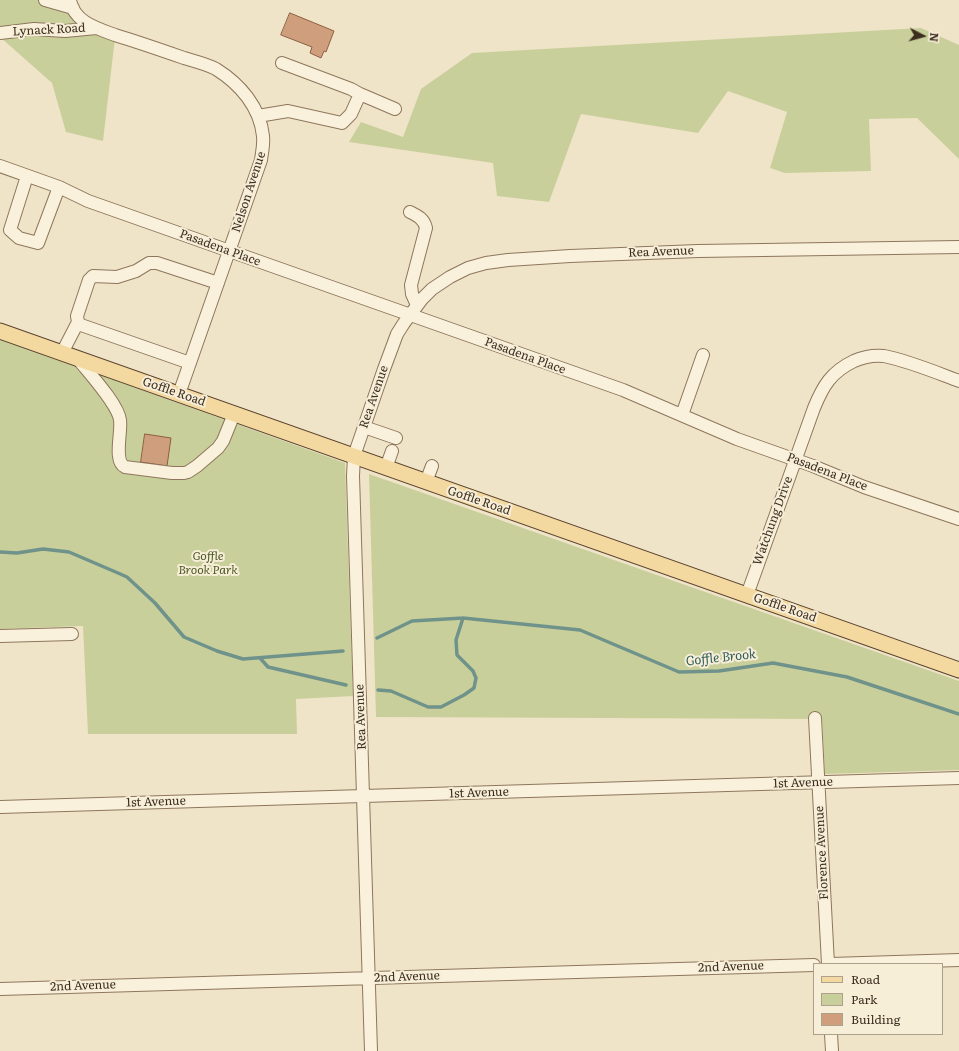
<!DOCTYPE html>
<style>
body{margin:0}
#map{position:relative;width:959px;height:1051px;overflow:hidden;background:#f0e4c8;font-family:Literata,serif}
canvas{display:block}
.legend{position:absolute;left:813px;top:963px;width:130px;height:72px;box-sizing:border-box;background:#f7eed8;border:1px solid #ada18e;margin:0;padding:5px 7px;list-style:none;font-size:12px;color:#3d2e20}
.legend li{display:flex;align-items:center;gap:8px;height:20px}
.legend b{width:20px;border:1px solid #ada18e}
.north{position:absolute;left:903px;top:16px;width:40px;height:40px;-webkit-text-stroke:3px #f7eed8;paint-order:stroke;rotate:96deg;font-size:11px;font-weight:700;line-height:16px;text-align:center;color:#3d2e20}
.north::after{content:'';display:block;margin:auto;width:14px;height:18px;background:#3d2e20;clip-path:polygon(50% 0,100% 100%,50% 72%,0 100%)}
</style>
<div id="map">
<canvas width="959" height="1051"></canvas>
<ul class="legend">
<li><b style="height:5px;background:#f3d9a0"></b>Road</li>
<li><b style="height:11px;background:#c9cf9b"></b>Park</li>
<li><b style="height:11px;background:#cf9f7d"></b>Building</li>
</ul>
<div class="north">N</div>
</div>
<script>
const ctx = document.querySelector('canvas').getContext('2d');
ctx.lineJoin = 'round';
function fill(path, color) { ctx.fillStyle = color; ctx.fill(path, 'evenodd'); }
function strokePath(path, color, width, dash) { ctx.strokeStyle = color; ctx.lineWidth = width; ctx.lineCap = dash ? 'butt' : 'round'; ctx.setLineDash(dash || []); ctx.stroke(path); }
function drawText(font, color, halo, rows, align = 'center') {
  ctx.font = font + ' Literata,serif'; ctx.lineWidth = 4; ctx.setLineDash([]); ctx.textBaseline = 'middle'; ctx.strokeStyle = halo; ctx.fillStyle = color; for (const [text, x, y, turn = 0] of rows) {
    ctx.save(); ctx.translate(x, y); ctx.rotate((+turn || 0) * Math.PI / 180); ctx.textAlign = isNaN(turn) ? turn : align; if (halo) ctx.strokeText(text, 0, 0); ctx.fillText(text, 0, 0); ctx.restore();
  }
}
fill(new Path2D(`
 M0,0h40l30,11 45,27 -12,103 -37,-9 -14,-49 -52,-46z
 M921,28l38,17v114l-42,-41 -48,1 2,52 -86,2 -15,-5 17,-56 -59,-21 -30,42 -117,-19 -32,88 -52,-6 -4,-33 -144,-21 12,-20 42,15 18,-48 51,-36z
 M0,339l345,124 8,233 -57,3 1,35h-209l-5,-108 -83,3z
 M369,474l590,207v89l-134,4 -3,-55 -446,-2z`), '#c9cf9b');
strokePath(new Path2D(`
 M0,552l17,1 26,-4 26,3 49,21 9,4 28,26 29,34 33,14 26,8 100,-8
 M377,638l35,-17 51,-3 117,12 99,42 40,-1 54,-8 74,14 112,37
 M260,658l8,9 78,18
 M378,690l13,1 37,16h13l23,-12 10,-7 2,-10 -3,-7 -16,-16 -1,-15 7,-22`), '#6f938a', 3.5);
const building = new Path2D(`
 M290,13l44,18 -8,21 -2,-1 -3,7 -11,-5 2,-6 -31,-12z
 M145,434l26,4 -4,28 -26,-4z`);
fill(building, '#cf9f7d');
strokePath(building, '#8d5f41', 1);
const minor = new Path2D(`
 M45,0l28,8
 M70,0c4,22 26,28 45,35 23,7 46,15 69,23 10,3 23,6 32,11 24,15 44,38 47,67 1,8 -1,16 -2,24l-82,234
 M0,33l34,-4 31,2 31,-3
 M360,94l35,15
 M258,116l30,-5 54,12 9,-9 9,-20 -9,-5 -69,-26
 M0,166l59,21 -21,56 -19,-5 -9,-8 17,-54
 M59,187l29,14 535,189 114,49 76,27 51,21 95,32
 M410,212c8,4 14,7 16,16l-15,57 1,9 5,11
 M62,353l16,-31
 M78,359c11,14 40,45 42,61 2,13 -7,41 5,47l47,6h12l4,-1 9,-6 21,-18 5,-7 11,-27
 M190,363l-109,-38 -3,-3 -1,-6 12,-36 4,-4 24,1 19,-6 13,-8h8l61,20
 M682,415l21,-60
 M364,427l32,11
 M386,468l6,-17
 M426,482l6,-16
 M747,595l67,-187c9,-22 17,-36 40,-47 9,-4 20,-6 30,-5 25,5 51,16 75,25
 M0,636l72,-2
 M815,718l13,246
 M0,807l959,-29
 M831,964l128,-4
 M0,989l814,-24
 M831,1034l1,17
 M371,1051l-18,-575 1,-20 30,-87 13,-35 7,-11 18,-24 10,-10 18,-12 18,-9 18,-5 22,-3 62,-4 128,-5 261,-4`);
const major = new Path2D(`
 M0,331l959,339`);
strokePath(minor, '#8d765c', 14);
strokePath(major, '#5b4430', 17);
strokePath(minor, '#faf1dc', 12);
strokePath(major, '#f3d9a0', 15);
drawText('12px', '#3d2e20', '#f7eed8', [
 ["Lynack Road",49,30,-3],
 ["Nelson Avenue",249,192,-72],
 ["Pasadena Place",220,248,20],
 ["Rea Avenue",661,252,-2],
 ["Pasadena Place",525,356,20],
 ["Goffle Road",174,392,19],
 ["Rea Avenue",374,397,-71],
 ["Pasadena Place",827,472,21],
 ["Goffle Road",479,501,19],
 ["Watchung Drive",773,521,-70],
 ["Goffle Road",785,608,19],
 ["Rea Avenue",361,717,-92],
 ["1st Avenue",803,783,-2],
 ["1st Avenue",479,793,-2],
 ["1st Avenue",156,802,-2],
 ["Florence Avenue",822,853,-93],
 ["2nd Avenue",731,967,-2],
 ["2nd Avenue",407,977,-2],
 ["2nd Avenue",83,986,-2]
]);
drawText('italic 12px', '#4d5a26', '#f7eed8', [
 ["Goffle",208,556],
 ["Brook Park",208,570]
]);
drawText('italic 13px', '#2f5d5a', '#f7eed8', [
 ["Goffle Brook",721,658,-6]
]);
</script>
